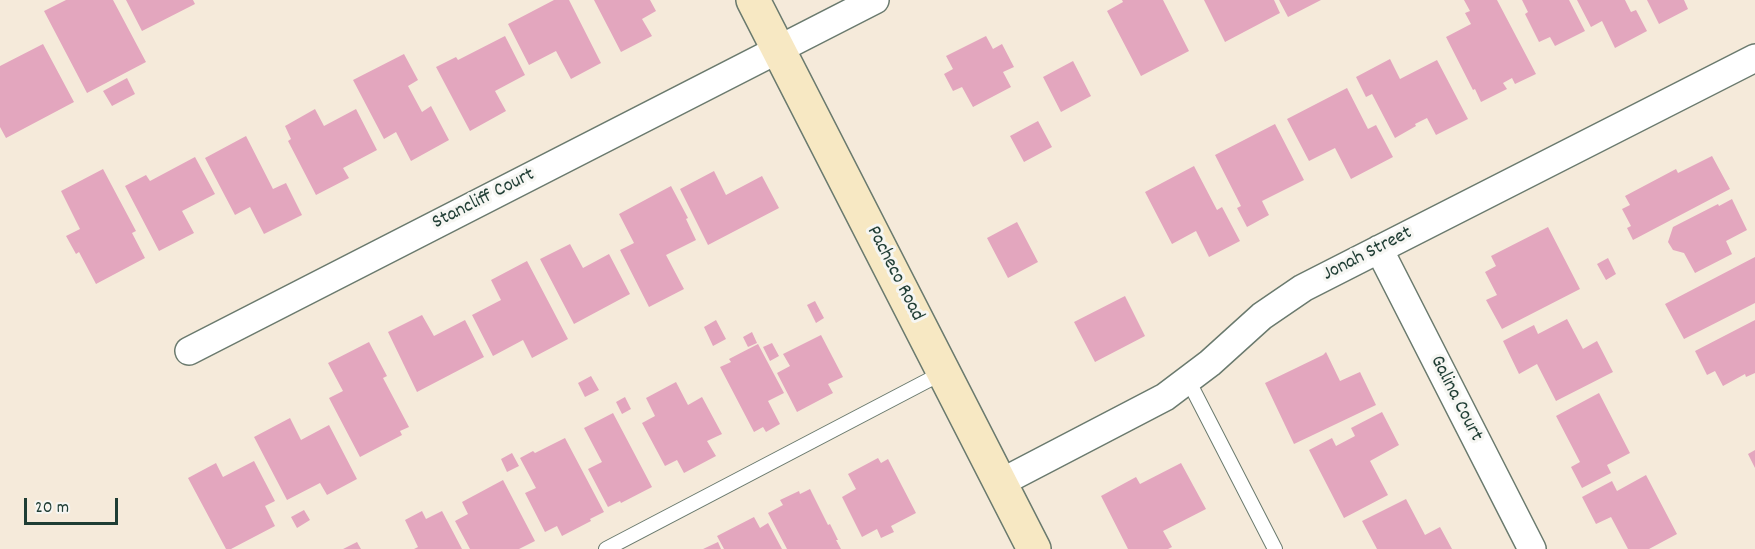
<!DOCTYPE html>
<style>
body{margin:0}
#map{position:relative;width:1755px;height:549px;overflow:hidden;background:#f5eada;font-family:Dekko,sans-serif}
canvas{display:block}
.scale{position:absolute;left:24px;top:498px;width:94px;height:27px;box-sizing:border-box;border:3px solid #1f3d34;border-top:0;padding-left:8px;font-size:18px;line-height:21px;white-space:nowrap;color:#1f3d34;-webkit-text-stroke:4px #f6f6f2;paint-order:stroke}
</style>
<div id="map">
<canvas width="1755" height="549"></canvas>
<div class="scale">20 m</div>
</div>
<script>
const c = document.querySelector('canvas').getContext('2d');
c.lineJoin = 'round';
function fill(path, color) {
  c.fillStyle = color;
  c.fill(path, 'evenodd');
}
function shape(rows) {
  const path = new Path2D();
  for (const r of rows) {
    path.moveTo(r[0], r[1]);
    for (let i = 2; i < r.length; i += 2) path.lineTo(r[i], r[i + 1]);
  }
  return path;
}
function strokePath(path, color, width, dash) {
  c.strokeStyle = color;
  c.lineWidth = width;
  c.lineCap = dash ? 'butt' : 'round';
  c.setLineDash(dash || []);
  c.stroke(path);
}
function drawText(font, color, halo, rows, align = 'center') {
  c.font = font + ' Dekko,sans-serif';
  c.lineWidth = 6;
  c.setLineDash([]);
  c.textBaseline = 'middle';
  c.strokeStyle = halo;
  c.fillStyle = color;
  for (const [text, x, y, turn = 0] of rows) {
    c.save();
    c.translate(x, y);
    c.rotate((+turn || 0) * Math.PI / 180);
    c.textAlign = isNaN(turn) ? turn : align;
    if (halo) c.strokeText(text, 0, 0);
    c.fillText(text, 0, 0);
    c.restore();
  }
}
fill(shape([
 [66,0,113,0,146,62,87,93,44,11],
 [126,0,193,0,195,4,142,31],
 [554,0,569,0,601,63,571,79,556,51,529,65,508,24],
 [594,0,650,0,656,11,642,19,652,36,621,52],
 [1122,0,1163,0,1189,51,1141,76,1107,11,1123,2],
 [1204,0,1274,0,1280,13,1225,42],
 [1279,0,1321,0,1288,17],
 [1464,0,1497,0,1536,74,1515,84,1512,78,1503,83,1507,89,1481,102,1475,89,1473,90,1446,37,1471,24,1465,13,1470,11],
 [1522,0,1569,0,1585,31,1555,46,1550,37,1539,42,1525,14,1528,12],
 [1577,0,1625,0,1631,12,1636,10,1647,31,1615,48,1602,21,1591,27],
 [1647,0,1684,0,1688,9,1659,24],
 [505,36,525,75,495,91,506,111,470,131,436,67,456,57,458,60],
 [986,36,993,49,1002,44,1014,67,1003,72,1011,87,973,107,962,87,953,91,944,74,953,69,946,56],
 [43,44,74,102,6,138,0,127,0,66],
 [404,54,418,80,408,86,422,112,431,106,449,140,411,161,396,132,384,139,353,80],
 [1390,59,1400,79,1437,60,1468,119,1436,135,1427,118,1415,124,1416,126,1395,138,1372,94,1366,97,1356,77],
 [1073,61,1091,96,1061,112,1043,77],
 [127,78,135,94,112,106,103,91],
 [1347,88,1368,129,1376,125,1393,157,1351,179,1335,148,1309,161,1287,119],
 [315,109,324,126,356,109,377,150,343,168,349,178,316,195,288,141,291,139,285,126],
 [1038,121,1052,147,1024,162,1010,136],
 [1275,124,1304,180,1262,201,1269,215,1247,227,1237,208,1241,206,1215,155],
 [246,136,273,189,286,183,302,215,264,234,250,207,235,215,205,158],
 [1712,156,1730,189,1633,240,1627,228,1631,226,1622,209,1630,205,1625,196,1676,169,1678,173],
 [195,157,215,194,182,211,194,233,159,251,125,186,146,175,150,181],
 [1194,166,1217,210,1222,207,1240,241,1209,257,1196,231,1172,244,1145,192],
 [103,169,136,231,132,233,145,258,96,284,79,252,76,254,66,236,80,229,61,191],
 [714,171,726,195,762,176,779,208,708,245,680,189],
 [671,186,688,218,686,219,696,240,666,255,684,289,649,307,620,250,634,243,619,214],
 [1732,199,1747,230,1726,241,1732,254,1695,273,1684,253,1673,250,1668,242,1673,227,1718,204,1719,206],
 [1017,222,1038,262,1008,278,987,238],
 [1548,227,1580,289,1502,329,1486,300,1497,295,1485,272,1496,266,1491,256],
 [570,244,583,268,609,254,630,294,574,324,540,259],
 [1755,257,1755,303,1684,339,1665,304],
 [1608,258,1616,274,1606,280,1597,264],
 [527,261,568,339,532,358,523,340,493,356,472,315,501,300,491,280],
 [1125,296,1145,336,1095,362,1074,322],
 [815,301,824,318,816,323,807,305],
 [422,315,434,336,465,320,484,357,417,392,388,332],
 [1567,319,1583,349,1597,341,1613,372,1556,401,1537,364,1519,374,1503,341,1534,325,1538,334],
 [716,320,726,339,713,346,704,327],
 [1755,320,1755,373,1746,377,1745,374,1723,386,1715,371,1707,375,1695,351],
 [752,332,757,343,748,347,743,337],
 [821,335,843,377,828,384,833,393,797,412,777,373,790,366,783,354],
 [369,342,387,376,383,378,409,427,400,431,402,435,360,457,329,398,343,391,328,363],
 [772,343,779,356,770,361,763,347],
 [758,344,784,393,768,401,780,424,766,432,763,427,754,432,720,367,731,362,729,359],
 [1326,352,1340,381,1360,372,1376,405,1294,444,1265,383,1323,355],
 [591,376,599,390,585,397,578,383],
 [676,382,688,405,702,397,722,434,707,441,716,456,684,473,677,460,665,466,642,423,655,416,646,398],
 [1599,393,1630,453,1607,465,1611,473,1582,488,1571,467,1580,462,1556,416],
 [625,397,631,409,622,414,616,402],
 [1382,412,1399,445,1370,461,1388,495,1344,518,1309,450,1332,438,1336,446,1355,436,1351,428],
 [613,413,652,487,621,503,620,501,608,507,588,469,602,462,584,428],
 [290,418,301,440,329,425,357,479,327,495,320,483,287,500,254,437],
 [565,438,604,512,590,519,591,521,562,536,557,526,545,532,525,493,536,488,520,458,533,451,535,453],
 [1755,450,1755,468,1748,454],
 [512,453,519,466,507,472,501,459],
 [878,458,881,463,888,459,916,513,891,526,894,532,881,538,877,529,862,537,842,497,856,489,848,474],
 [254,461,275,501,265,506,275,526,231,549,226,549,188,478,216,463,223,477],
 [1181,463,1206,509,1163,531,1172,547,1168,549,1128,549,1101,496,1136,477,1140,484],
 [1646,475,1677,534,1649,549,1628,549,1611,517,1596,524,1582,497,1612,481,1617,491],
 [503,480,535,541,519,549,470,549,455,521,468,514,462,502],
 [810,489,828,525,830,524,838,540,836,540,841,549,787,549,768,513,783,505,780,500,799,491,800,494],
 [1406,499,1425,535,1440,527,1452,549,1377,549,1362,521],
 [304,510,310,520,297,528,291,517],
 [422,511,426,519,442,511,462,549,414,549,418,547,405,520],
 [754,517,760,528,768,523,782,549,724,549,717,536],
 [357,542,361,549,343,549],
 [718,542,721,549,703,549]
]), '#e3a6be');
const lane = shape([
 [1188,380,1275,549],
 [606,549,944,372]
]);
const street = shape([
 [1379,249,1532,549],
 [189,351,875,0],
 [1000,483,1165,397,1210,363,1262,316,1303,288,1755,58]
]);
const secondary = shape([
 [753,0,1034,549]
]);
strokePath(lane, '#6a7a6e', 16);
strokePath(street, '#6a7a6e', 30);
strokePath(secondary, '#6a7a6e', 36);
strokePath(lane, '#fff', 14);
strokePath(street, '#fff', 27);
strokePath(secondary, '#f7e8c3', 33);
drawText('20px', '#1f3d34', '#f6f6f2', [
 ["Stancliff Court",484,200,-27],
 ["Jonah Street",1368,255,-27],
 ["Pacheco Road",894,274,63],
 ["Galina Court",1455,399,63]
]);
</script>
